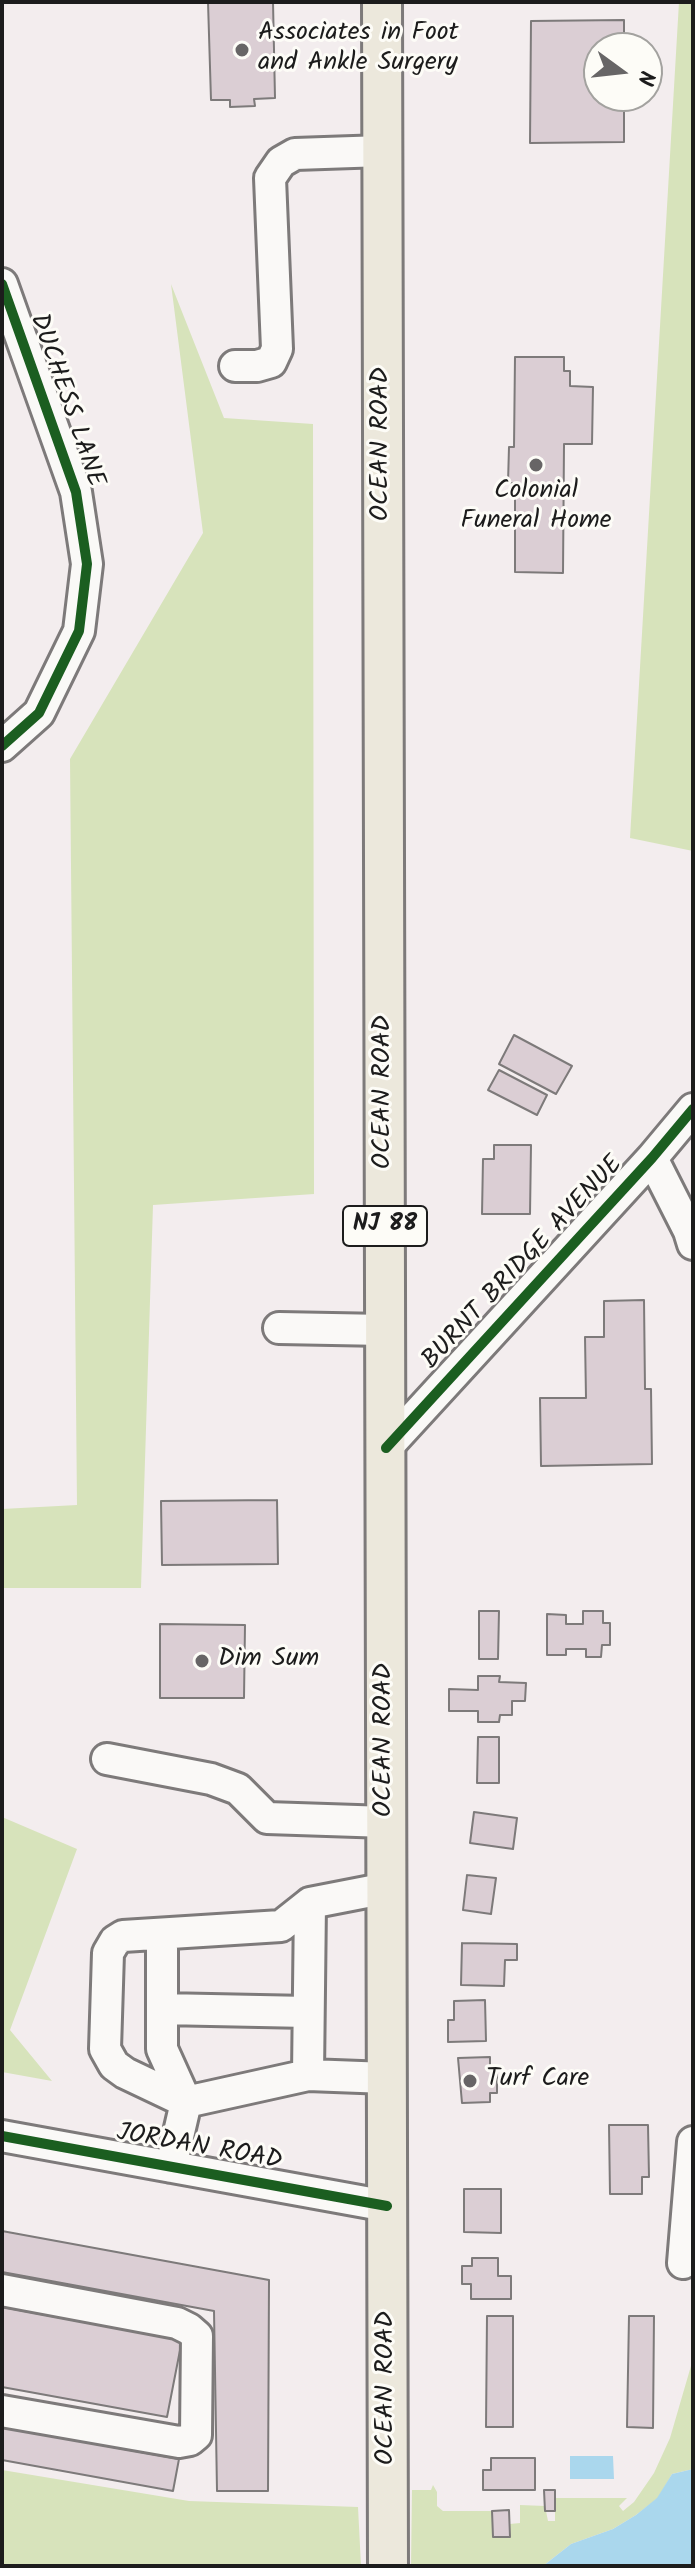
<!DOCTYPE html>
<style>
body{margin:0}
#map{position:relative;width:695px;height:2568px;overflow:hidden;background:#f3edee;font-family:Kalam,sans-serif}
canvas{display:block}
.frame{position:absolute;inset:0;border:4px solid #1c1c1c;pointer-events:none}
.north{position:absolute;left:583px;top:32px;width:80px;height:80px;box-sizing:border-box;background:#fdfcf7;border:2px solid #a3a29f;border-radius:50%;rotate:105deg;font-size:22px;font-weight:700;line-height:32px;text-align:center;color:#1c1c1c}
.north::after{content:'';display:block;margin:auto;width:28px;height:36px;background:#676566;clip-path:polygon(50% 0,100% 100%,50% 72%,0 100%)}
</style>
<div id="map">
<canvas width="695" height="2568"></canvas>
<div class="frame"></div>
<div class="north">N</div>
</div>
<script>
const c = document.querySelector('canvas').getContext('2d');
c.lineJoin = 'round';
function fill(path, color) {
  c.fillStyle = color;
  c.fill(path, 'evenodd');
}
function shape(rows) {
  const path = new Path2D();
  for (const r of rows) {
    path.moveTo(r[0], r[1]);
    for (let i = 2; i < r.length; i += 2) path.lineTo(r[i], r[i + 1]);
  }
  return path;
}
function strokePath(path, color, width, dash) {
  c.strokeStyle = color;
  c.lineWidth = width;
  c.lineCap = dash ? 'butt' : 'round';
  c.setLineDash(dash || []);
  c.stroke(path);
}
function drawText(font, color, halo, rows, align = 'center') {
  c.font = font + ' Kalam,sans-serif';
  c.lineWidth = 6;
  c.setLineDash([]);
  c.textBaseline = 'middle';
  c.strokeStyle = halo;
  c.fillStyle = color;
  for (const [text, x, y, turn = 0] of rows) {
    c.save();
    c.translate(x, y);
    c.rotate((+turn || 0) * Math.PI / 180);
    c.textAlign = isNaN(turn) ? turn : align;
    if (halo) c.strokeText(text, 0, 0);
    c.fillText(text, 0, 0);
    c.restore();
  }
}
fill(shape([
 [679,2,693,2,693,851,630,838],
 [171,284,224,418,313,424,314,1194,153,1205,141,1588,2,1588,2,1509,77,1505,70,759,203,533],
 [2,1817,77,1849,10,2030,52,2081,2,2072],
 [693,2359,693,2469,672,2474,658,2498,636,2515,613,2529,571,2544,543,2566,411,2566,412,2490,431,2490,433,2485,437,2492,437,2506,443,2511,492,2511,494,2537,510,2537,510,2524,520,2523,520,2505,545,2506,548,2521,555,2521,555,2498,627,2498,619,2506,623,2511,634,2502,654,2473,670,2438],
 [2,2470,189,2501,358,2507,361,2566,2,2566]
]), '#d7e3bb');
fill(shape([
 [570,2456,613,2456,614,2479,570,2479],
 [693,2469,693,2566,543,2566,571,2544,613,2529,636,2515,657,2498,672,2474]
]), '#aad7ed');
const building = shape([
 [208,2,273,2,275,98,254,99,255,106,230,107,230,100,211,100,208,2],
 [624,20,624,48,599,48,599,96,624,96,624,142,530,143,531,21,624,20],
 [515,357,564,357,564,371,570,371,570,386,593,387,592,444,564,444,563,573,515,572,515,483,508,483,509,447,514,447,515,357],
 [514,1035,572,1066,556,1094,499,1064,514,1035],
 [499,1070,547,1095,537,1115,488,1090,499,1070],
 [494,1145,531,1145,530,1214,482,1214,483,1159,494,1159,494,1145],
 [644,1300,645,1389,651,1389,652,1464,541,1466,540,1398,586,1398,585,1337,604,1337,604,1301,644,1300],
 [277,1500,278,1564,162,1565,161,1501,277,1500],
 [479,1611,499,1611,498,1659,479,1659,479,1611],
 [583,1611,603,1611,603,1623,610,1623,610,1645,602,1645,601,1657,586,1657,586,1649,566,1649,566,1655,547,1655,547,1614,566,1615,566,1624,583,1624,583,1611],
 [160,1624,245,1625,244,1698,160,1698,160,1624],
 [478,1676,500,1676,499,1682,526,1683,525,1701,512,1701,512,1715,500,1715,499,1722,478,1722,478,1711,449,1711,449,1689,478,1690,478,1676],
 [478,1737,499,1737,499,1783,477,1783,478,1737],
 [474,1812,517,1818,513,1849,470,1843,474,1812],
 [467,1875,496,1878,491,1914,463,1910,467,1875],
 [462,1943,517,1944,517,1960,505,1960,504,1986,461,1985,462,1943],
 [485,2000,486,2041,448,2042,448,2020,454,2020,454,2001,485,2000],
 [490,2057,490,2071,497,2071,497,2093,490,2093,490,2102,462,2103,458,2058,490,2057],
 [609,2125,648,2125,649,2177,642,2177,642,2194,610,2194,609,2125],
 [464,2189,501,2189,501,2233,464,2232,464,2189],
 [2,2231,269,2280,268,2491,217,2491,214,2311,2,2272,2,2231],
 [472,2258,498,2258,498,2276,511,2276,511,2299,471,2299,471,2284,462,2284,462,2266,472,2266,472,2258],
 [2,2307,182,2340,167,2417,2,2387,2,2307],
 [487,2316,513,2316,513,2427,486,2427,487,2316],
 [629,2316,654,2316,653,2428,627,2427,629,2316],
 [2,2427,179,2459,173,2491,2,2460,2,2427],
 [491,2458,535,2458,535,2490,483,2490,483,2470,491,2470,491,2458],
 [544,2490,555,2490,555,2511,545,2511,544,2490],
 [509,2510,510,2537,493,2537,492,2511,509,2510]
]);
fill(building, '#dbced4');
strokePath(building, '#7d7a7a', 2);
const minor = shape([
 [2,284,76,492,87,564,79,631,39,713,2,746],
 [235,366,257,366,271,362,277,349,270,178,281,162,295,154,383,151],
 [652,1158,689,1231,693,1244],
 [279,1328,385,1330],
 [386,1448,652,1158,693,1109],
 [107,1759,211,1779,238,1789,267,1818,387,1822],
 [387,1888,310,1903,281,1926,123,1936,115,1941,108,1953,105,2049,114,2065,125,2073,186,2102,308,2075,387,2078],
 [162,1934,162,2049,186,2102,171,2167],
 [162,2009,308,2012],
 [308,2075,310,1903],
 [2,2136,387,2206],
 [683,2263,693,2142],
 [2,2290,177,2323,189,2329,197,2336,196,2435,190,2440,179,2442,2,2411]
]);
const major = shape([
 [382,2,388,2566]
]);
strokePath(minor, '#7d7a7a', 36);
strokePath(major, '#7d7a7a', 44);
strokePath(minor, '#faf9f7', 30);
strokePath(major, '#ece8dc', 38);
strokePath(shape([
 [2,284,76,492,87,564,79,631,39,713,2,746],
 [386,1448,652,1158,693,1109],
 [2,2136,387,2206]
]), '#1b5e20', 10);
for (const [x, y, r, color] of [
 [242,50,8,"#676566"],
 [536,465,8,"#676566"],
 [202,1661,8,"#676566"],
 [470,2081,8,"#676566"]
]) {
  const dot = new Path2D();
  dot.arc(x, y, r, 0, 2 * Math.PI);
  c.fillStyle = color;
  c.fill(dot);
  strokePath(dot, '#fdfcf7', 3);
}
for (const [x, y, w] of [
 [385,1226,84]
]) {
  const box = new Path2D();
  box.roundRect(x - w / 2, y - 20, w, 40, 6);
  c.fillStyle = '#fdfcf7';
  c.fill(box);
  strokePath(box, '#1c1c1c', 2);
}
drawText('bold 24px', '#1c1c1c', null, [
 ["NJ 88",385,1226]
]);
drawText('26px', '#1c1c1c', '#fdfcf7', [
 ["Associates in Foot",258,35],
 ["and Ankle Surgery",258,65],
 ["Colonial",536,493,"center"],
 ["Funeral Home",536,523,"center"],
 ["Dim Sum",218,1661],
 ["Turf Care",486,2081]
], 'left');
drawText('26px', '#1c1c1c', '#fdfcf7', [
 ["DUCHESS LANE",65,401,71],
 ["OCEAN ROAD",383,444,-90],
 ["OCEAN ROAD",385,1092,-90],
 ["BURNT BRIDGE AVENUE",524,1264,-47],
 ["OCEAN ROAD",386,1740,-90],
 ["JORDAN ROAD",199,2149,10],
 ["OCEAN ROAD",388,2388,-90]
]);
</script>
